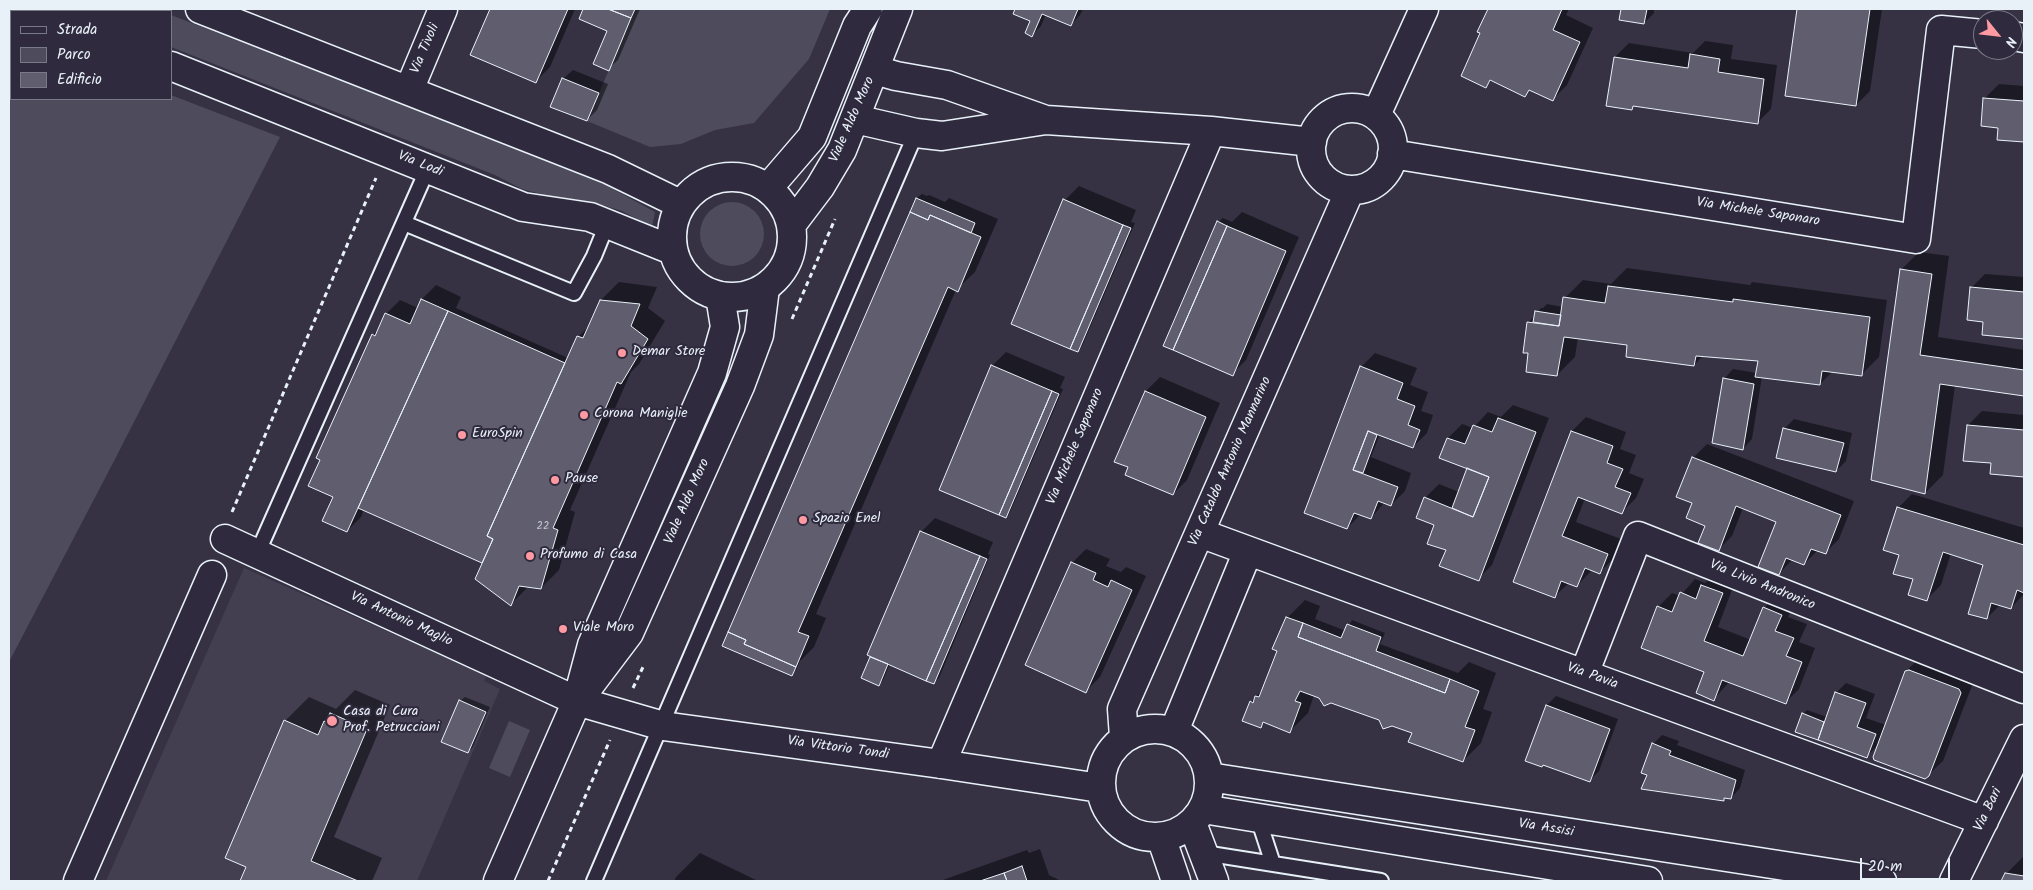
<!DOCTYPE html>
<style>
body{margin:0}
#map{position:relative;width:2033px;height:890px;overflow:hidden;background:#363244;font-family:Kalam,sans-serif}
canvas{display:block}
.frame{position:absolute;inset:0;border:10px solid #e8f1f8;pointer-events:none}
.legend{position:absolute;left:10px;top:10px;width:162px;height:90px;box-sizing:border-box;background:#2f2a3d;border:1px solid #797a88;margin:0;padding:6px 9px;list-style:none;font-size:15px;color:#e8f1f8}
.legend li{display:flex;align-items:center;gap:10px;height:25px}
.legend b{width:25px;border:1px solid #797a88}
.north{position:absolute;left:1973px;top:10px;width:50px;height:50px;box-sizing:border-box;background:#2f2a3d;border:1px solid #797a88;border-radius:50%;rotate:119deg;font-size:14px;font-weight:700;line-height:20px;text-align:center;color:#e8f1f8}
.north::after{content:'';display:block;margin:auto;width:18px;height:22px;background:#ff9aa2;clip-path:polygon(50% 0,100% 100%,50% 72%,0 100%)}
.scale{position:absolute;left:1860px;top:858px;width:90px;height:22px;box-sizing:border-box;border:2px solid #e8f1f8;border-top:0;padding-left:6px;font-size:15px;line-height:18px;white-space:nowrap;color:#e8f1f8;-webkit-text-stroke:4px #2f2a3d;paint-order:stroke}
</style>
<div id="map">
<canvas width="2033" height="890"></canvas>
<div class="frame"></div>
<ul class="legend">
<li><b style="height:6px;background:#2f2a3d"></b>Strada</li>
<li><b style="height:14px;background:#4d4b5c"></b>Parco</li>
<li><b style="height:14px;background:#605e6e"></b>Edificio</li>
</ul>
<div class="north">N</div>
<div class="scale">20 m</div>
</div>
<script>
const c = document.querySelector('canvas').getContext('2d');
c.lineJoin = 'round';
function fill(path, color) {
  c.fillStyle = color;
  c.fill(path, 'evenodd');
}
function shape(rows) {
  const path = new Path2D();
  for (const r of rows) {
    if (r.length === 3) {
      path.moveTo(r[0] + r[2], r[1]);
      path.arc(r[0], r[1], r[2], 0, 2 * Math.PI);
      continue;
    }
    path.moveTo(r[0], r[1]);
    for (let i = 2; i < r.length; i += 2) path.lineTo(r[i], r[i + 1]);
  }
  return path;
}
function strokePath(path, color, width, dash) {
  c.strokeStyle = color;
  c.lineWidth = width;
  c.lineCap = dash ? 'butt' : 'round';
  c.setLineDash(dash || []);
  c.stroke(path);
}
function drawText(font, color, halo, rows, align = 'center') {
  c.font = font + ' Kalam,sans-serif';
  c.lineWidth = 4;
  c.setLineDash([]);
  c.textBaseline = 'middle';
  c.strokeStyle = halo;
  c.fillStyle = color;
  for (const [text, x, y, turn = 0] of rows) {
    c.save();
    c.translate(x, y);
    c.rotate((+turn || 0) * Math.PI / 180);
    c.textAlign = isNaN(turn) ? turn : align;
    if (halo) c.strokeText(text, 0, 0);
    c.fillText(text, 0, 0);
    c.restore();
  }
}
fill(shape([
 [244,568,487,675,484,681,500,689,417,881,106,881]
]), '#433f51');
fill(shape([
 [635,9,830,9,809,59,754,123,715,130,681,144,650,147,587,121],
 [171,15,595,179,655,212,652,227,622,211,592,202,548,196,522,189,495,175,171,47],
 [9,33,11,34,11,99,171,99,171,95,280,137,114,461,9,662],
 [732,234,32],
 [509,721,530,730,510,777,489,768]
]), '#4d4b5c');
fill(shape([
 [491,9,575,9,550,67,536,81,472,54],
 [585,9,640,9,618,60,608,69,609,30,581,18],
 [1016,9,1083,9,1080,15,1071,25,1046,14,1041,26,1032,35,1031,21,1014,13],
 [1489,9,1569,9,1566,15,1593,28,1567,85,1553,99,1531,89,1525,95,1492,80,1486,86,1482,32,1479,31],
 [1622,9,1654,9,1654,13,1644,23,1621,19],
 [1798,9,1882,9,1870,91,1856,105,1786,95],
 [1705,41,1733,45,1731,59,1777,65,1771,109,1757,123,1635,105,1631,108,1615,57,1629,43,1693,53],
 [573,70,608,84,597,110,587,120,563,79],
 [1999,84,2024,86,2024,141,1998,139,1999,127,1985,98],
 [1079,186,1136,210,1131,222,1135,223,1082,346,1078,351,1065,200],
 [922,194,927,196,929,195,945,202,949,198,998,219,975,272,956,290,816,614,826,618,814,647,800,661,796,670,791,675,724,646,917,198],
 [1242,212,1299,237,1246,360,1232,374,1218,222,1223,218,1232,222],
 [1919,252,1949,256,1938,337,2024,350,2024,395,1955,385,1943,475,1925,493,1901,270],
 [1627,268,1750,285,1752,282,1887,300,1879,357,1861,375,1833,371,1820,384,1762,376,1752,439,1743,449,1724,379,1733,369,1757,373,1759,360,1726,356,1724,358,1703,356,1694,365,1629,344,1578,337,1575,357,1557,375,1530,352,1529,322,1541,308,1543,308,1547,304,1563,307,1565,298,1583,280,1611,284],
 [1985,274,2024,277,2024,338,1984,334,1985,320,1971,288],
 [619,282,657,287,648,308,665,321,639,364,631,372,570,510,575,512,559,570,541,588,529,586,511,604,486,557,482,561,364,509,361,517,347,531,335,496,373,335,380,328,386,314,400,300,418,308,422,299,436,285,461,297,456,308,568,358,578,337,591,324,601,300],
 [1006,352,1065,377,1060,388,1063,389,1010,512,1006,517,992,366],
 [1375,353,1417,368,1410,385,1428,392,1421,411,1433,415,1427,433,1413,447,1380,434,1371,457,1411,473,1405,491,1391,505,1385,502,1371,518,1361,514,1347,528,1361,367],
 [1160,377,1220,403,1187,480,1173,494,1129,467,1116,461,1146,391],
 [1513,405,1549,418,1492,565,1478,579,1448,550,1425,498,1439,484,1459,492,1469,468,1448,438,1462,424,1473,428,1488,412,1501,417],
 [1982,411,2024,415,2024,476,1992,473,1993,462,1968,425],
 [1586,417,1626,432,1620,449,1636,455,1629,473,1644,479,1636,498,1622,512,1585,498,1576,522,1621,539,1613,559,1599,573,1592,570,1577,586,1569,583,1555,596,1572,431],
 [1794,419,1852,433,1846,461,1836,471,1784,429],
 [1707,444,1854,501,1839,539,1825,553,1818,550,1804,564,1793,559,1779,574,1777,521,1743,508,1732,536,1718,550,1693,502,1693,458],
 [1912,494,2024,528,2024,594,2011,608,2000,605,1987,618,1985,564,1951,553,1941,585,1927,599,1901,554,1898,508],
 [935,518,993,542,988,554,990,555,939,678,934,682,890,664,883,680,879,685,862,678,921,532],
 [1086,549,1110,559,1106,566,1121,572,1126,567,1146,576,1100,677,1086,691,1072,563],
 [1716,572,1736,579,1718,627,1751,640,1764,608,1778,594,1795,601,1788,617,1807,624,1799,642,1815,648,1799,689,1785,703,1730,681,1714,699,1705,672,1658,607,1672,593,1680,596,1695,579,1705,583],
 [1305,600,1320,606,1315,619,1346,631,1352,620,1385,633,1380,644,1458,673,1469,662,1496,673,1483,709,1492,712,1481,743,1463,761,1414,733,1314,695,1308,713,1290,731,1265,722,1260,726,1251,702,1263,689,1279,650,1287,618],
 [1921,657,1975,678,1943,761,1928,775,1878,745,1867,756,1818,738,1803,714,1807,710,1827,717,1836,693,1846,683,1875,694,1866,718,1886,725,1906,671],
 [355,690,390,705,334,837,382,858,372,881,241,881,248,866,285,721,309,697,336,709],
 [1556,696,1618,719,1599,771,1589,781,1543,764,1547,705],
 [465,697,490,707,473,747,468,752,460,701],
 [1662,735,1679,741,1677,745,1745,770,1740,788,1731,798,1726,797,1723,800,1649,774,1653,744],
 [1040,849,1049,875,1061,881,940,881,1027,850,1029,853],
 [700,853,758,881,674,881,676,877],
 [2024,856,2024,881,2002,881,2006,874]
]), '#0007');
const building = shape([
 [490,9,568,9,536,83,470,55,490,9],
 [583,9,608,9,631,18,609,71,593,64,607,31,579,19,583,9],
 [608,9,635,9,631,18,608,9],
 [1015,9,1078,9,1071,26,1042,14,1032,37,1025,33,1030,21,1013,14,1015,9],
 [1488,9,1562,9,1553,30,1580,42,1553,101,1529,90,1525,97,1490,80,1486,88,1461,76,1480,33,1477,32,1488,9],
 [1621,9,1647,9,1644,24,1619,20,1621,9],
 [1797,9,1870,9,1856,106,1785,96,1797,9],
 [1690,54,1720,59,1718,72,1764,79,1758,124,1633,106,1632,110,1606,106,1614,57,1688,68,1690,54],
 [562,78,599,93,587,121,550,107,562,78],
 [1983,98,2024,101,2024,142,1997,140,1998,128,1981,126,1983,98],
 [916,198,975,223,971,233,930,215,928,220,910,212,916,198],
 [1063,199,1123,225,1070,349,1011,324,1063,199],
 [910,212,928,220,930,215,981,237,958,292,948,287,798,632,809,636,796,667,744,644,746,640,728,632,910,212],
 [1217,221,1227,226,1173,350,1163,346,1217,221],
 [1123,225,1131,228,1078,352,1070,349,1123,225],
 [1227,226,1286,251,1233,376,1173,350,1227,226],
 [1900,269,1932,274,1920,355,2024,370,2024,396,1940,384,1925,494,1871,480,1900,269],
 [1608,286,1733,302,1733,299,1870,317,1862,376,1822,371,1820,385,1755,377,1758,361,1696,356,1694,366,1626,357,1627,345,1564,337,1557,376,1526,372,1528,353,1523,353,1527,322,1559,326,1563,297,1605,303,1608,286],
 [1970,287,2024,292,2024,339,1982,335,1983,322,1967,320,1970,287],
 [421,299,448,311,347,532,322,521,333,497,308,486,320,460,316,458,372,334,375,336,385,313,410,324,421,299],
 [600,300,640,304,631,326,648,339,621,384,617,382,553,528,558,530,541,589,519,586,511,606,475,579,493,539,487,536,577,336,583,338,600,300],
 [448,311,565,363,487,536,493,539,482,563,358,508,448,311],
 [1535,311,1561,315,1559,326,1533,322,1535,311],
 [991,365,1052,391,999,515,939,490,991,365],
 [1360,366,1403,383,1397,399,1415,406,1408,425,1420,430,1413,448,1368,431,1353,470,1398,487,1391,506,1378,501,1371,519,1354,513,1347,529,1304,513,1360,366],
 [1723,378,1754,384,1743,450,1712,443,1723,378],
 [1052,391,1059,394,1006,518,999,515,1052,391],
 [1145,391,1206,417,1173,495,1125,475,1128,467,1114,462,1145,391],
 [1498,418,1536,432,1479,581,1439,566,1446,550,1427,544,1434,525,1416,518,1424,497,1473,517,1489,477,1439,458,1447,438,1465,444,1473,425,1492,432,1498,418],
 [1967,425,2024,430,2024,477,1990,474,1991,463,1963,461,1967,425],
 [1783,428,1844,443,1836,472,1776,458,1783,428],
 [1368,431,1377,435,1363,473,1353,470,1368,431],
 [1571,431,1613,446,1607,463,1623,469,1615,487,1631,493,1622,514,1578,497,1562,536,1608,554,1600,574,1585,568,1577,587,1561,581,1555,598,1513,582,1571,431],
 [1692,457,1841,515,1826,554,1811,549,1804,565,1786,558,1779,575,1758,567,1776,522,1736,506,1719,551,1698,543,1705,526,1686,518,1692,503,1676,497,1692,457],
 [1467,468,1489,477,1473,517,1452,508,1467,468],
 [1897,507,2024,545,2024,593,2017,590,2011,609,1991,603,1987,619,1968,614,1983,565,1943,552,1927,601,1908,595,1913,579,1893,574,1899,555,1883,550,1897,507],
 [920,531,980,556,926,681,867,655,920,531],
 [980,556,987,559,934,684,926,681,980,556],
 [1071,562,1096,573,1093,580,1108,587,1111,580,1132,590,1086,693,1025,665,1071,562],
 [1701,585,1723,593,1704,641,1743,656,1763,607,1782,615,1775,631,1794,638,1786,656,1802,662,1786,704,1722,680,1714,701,1696,693,1704,672,1641,648,1657,606,1672,612,1680,592,1696,599,1701,585],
 [1286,617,1303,623,1298,637,1445,693,1450,679,1479,691,1465,727,1475,730,1463,762,1408,742,1412,733,1392,726,1383,729,1379,720,1331,703,1324,706,1319,698,1300,691,1295,701,1301,703,1290,733,1263,722,1261,728,1242,721,1250,701,1253,703,1255,696,1259,697,1277,651,1272,649,1286,617],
 [1303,623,1341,638,1347,624,1381,637,1376,651,1450,679,1445,693,1298,637,1303,623],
 [728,632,746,640,744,644,796,667,792,676,722,646,728,632],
 [870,657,888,664,879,686,861,678,870,657],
 [1909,670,1959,689,1961,693,1929,776,1925,779,1874,760,1873,757,1905,671,1909,670],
 [1835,692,1866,703,1857,727,1876,734,1867,758,1818,740,1835,692],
 [459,700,486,712,468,753,441,742,459,700],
 [1546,705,1610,729,1590,782,1543,765,1542,767,1525,761,1546,705],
 [330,713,367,729,311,861,358,881,240,881,246,867,225,858,284,720,318,735,324,721,326,722,330,713],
 [1802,713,1824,722,1818,740,1795,732,1802,713],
 [1652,743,1671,751,1669,755,1736,780,1731,799,1724,798,1724,801,1641,789,1647,775,1641,773,1652,743],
 [1022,866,1027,881,1007,881,1004,873,1022,866],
 [1004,873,1007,881,980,881,1004,873],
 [2005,873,2024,876,2024,881,2001,881,2005,873]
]);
fill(building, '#605e6e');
strokePath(building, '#e8f1f8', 1);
const service = shape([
 [404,223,574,293,594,256,607,224],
 [257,554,428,168],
 [1258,818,1273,864],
 [1204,853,1381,881],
 [594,881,916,133]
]);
const minor = shape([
 [2013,36,2024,38],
 [875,70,896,76,947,85,1043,119],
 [409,90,443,9],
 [1352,149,41],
 [1376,115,1424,9],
 [855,119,916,133,942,136,1046,120,1211,131,1312,142],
 [1392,154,1916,239,1941,30,1983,34],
 [1200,533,1984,821],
 [225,539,577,701,663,726,941,764,1100,788],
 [1584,674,1638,536,2024,689],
 [586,690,629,633,740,386,759,335,765,288],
 [1155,783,54],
 [1174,731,1248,551],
 [1124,737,1122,709,1350,190],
 [941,764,1211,131],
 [1209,777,1882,881],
 [1203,809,1648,881],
 [1192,823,1214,881],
 [1161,837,1176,881],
 [78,881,212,575],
 [498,881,577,701,592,645,712,373,725,327,720,296],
 [1954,881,2024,739]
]);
const tertiary = shape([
 [29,9,35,11],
 [200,9,608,169,680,204],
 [171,66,523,207,590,217,672,250],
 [732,237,60],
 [769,187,812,137,857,26,868,9],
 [792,224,820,187,842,150,898,9]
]);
strokePath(service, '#e8f1f8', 18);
strokePath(minor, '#e8f1f8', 31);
strokePath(tertiary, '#e8f1f8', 31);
strokePath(shape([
 [792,319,835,219],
 [232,512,376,178],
 [633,688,643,667],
 [548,881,610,740]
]), '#e8f1f8', 3, [5, 4]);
strokePath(service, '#2f2a3d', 14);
strokePath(minor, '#2f2a3d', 28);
strokePath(tertiary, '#2f2a3d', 28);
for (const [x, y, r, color] of [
 [622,353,5,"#ff9aa2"],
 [584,415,5,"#ff9aa2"],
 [462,435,5,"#ff9aa2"],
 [555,480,5,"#ff9aa2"],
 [803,520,5,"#ff9aa2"],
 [530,556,5,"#ff9aa2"],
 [563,629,5,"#ff9aa2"],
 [332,721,6,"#ff9aa2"]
]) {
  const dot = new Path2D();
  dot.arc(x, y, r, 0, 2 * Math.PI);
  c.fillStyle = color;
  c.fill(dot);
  strokePath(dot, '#2f2a3d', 2);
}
drawText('11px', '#c6ccd6', null, [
 ["22",543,527]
]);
drawText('14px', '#e8f1f8', '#2f2a3d', [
 ["Via Tivoli",426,49,-67],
 ["Viale Aldo Moro",853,120,-66],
 ["Via Lodi",420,165,22],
 ["Via Michele Saponaro",1758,213,9],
 ["Via Michele Saponaro",1076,447,-67],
 ["Via Cataldo Antonio Mannarino",1231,462,-66],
 ["Viale Aldo Moro",688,502,-66],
 ["Via Livio Andronico",1762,586,22],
 ["Via Antonio Maglio",401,620,25],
 ["Via Pavia",1592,677,20],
 ["Via Vittorio Tondi",838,749,8],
 ["Via Bari",1989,810,-64],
 ["Via Assisi",1546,829,9]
]);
drawText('14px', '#e8f1f8', '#2f2a3d', [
 ["Demar Store",632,353],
 ["Corona Maniglie",594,415],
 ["EuroSpin",472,435],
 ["Pause",565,480],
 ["Spazio Enel",813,520],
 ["Profumo di Casa",540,556],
 ["Viale Moro",573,629],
 ["Casa di Cura",343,713],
 ["Prof. Petrucciani",343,729]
], 'left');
</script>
